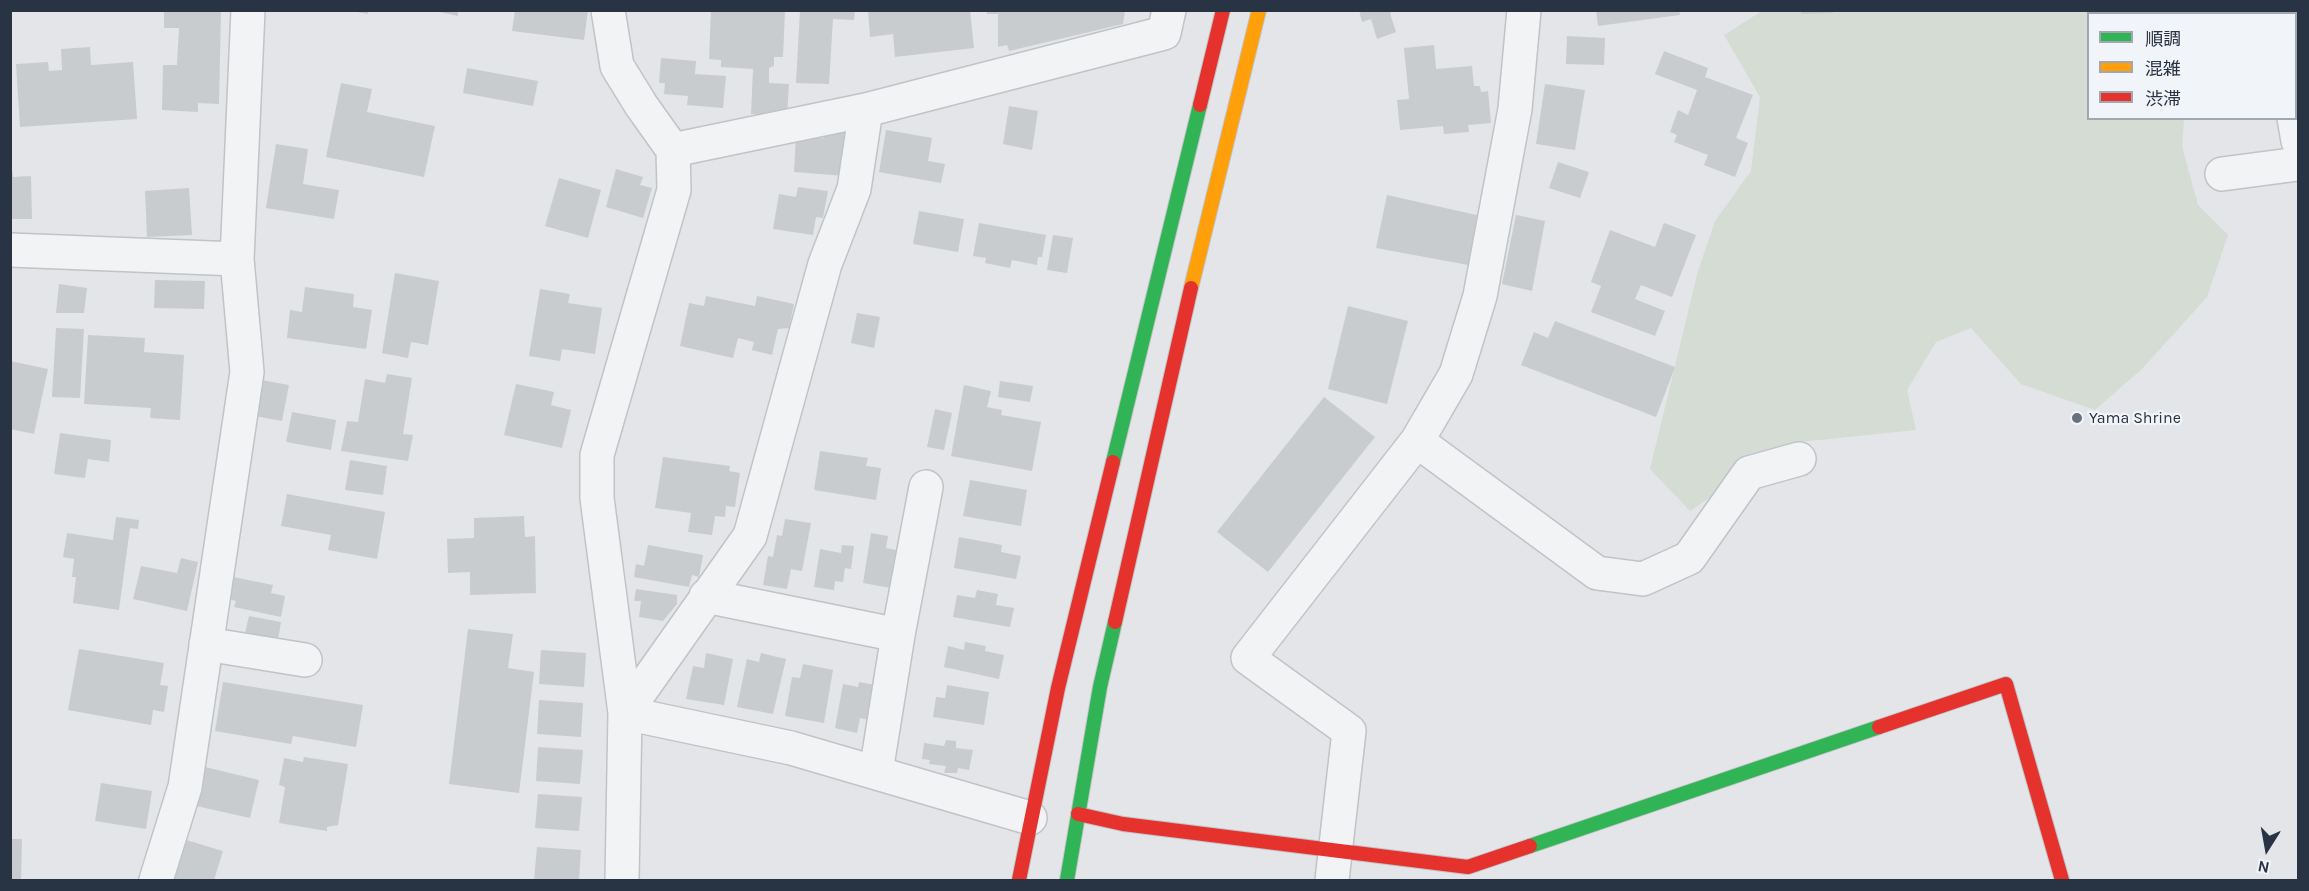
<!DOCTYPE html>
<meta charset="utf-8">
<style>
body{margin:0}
#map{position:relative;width:2309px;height:891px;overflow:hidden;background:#e3e5e8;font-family:Karla,"Noto Sans JP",sans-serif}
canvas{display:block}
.frame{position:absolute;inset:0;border:12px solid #283343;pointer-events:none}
.legend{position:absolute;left:2087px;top:12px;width:210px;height:108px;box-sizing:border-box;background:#f1f4f8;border:2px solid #a1a7b0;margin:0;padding:8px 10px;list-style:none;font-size:18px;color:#283343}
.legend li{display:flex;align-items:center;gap:12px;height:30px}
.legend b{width:30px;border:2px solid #a1a7b0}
.north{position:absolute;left:2237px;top:819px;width:60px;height:60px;-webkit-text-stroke:4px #f1f4f8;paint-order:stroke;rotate:191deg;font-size:16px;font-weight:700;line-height:24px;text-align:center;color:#283343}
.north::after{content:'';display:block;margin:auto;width:21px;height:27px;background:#283343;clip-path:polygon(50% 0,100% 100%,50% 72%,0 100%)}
</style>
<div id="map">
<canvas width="2309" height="891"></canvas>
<div class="frame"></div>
<ul class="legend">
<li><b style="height:8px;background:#30b455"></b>順調</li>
<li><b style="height:8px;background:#ff9f0a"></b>混雑</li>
<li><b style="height:8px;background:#e5322d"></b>渋滞</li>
</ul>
<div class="north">N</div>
</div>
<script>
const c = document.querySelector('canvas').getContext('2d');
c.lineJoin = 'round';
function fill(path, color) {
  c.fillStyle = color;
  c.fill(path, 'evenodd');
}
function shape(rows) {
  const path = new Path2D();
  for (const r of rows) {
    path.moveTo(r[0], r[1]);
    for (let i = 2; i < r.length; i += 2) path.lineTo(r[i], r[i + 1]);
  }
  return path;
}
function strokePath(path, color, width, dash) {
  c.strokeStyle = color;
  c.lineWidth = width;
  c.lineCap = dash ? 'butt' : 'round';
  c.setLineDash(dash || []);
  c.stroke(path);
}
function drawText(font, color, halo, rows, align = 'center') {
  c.font = font + ' Karla,sans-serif';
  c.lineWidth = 4.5;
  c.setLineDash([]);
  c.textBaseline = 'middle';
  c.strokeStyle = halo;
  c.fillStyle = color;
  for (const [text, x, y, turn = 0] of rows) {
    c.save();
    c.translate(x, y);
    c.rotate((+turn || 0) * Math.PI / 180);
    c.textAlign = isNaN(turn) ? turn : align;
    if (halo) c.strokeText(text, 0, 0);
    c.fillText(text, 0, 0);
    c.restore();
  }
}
fill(shape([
 [2162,10,2165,13,2088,14,2088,118,2184,119,2182,146,2198,205,2228,235,2207,297,2142,369,2095,410,2021,384,1971,328,1936,342,1907,390,1916,430,1790,443,1690,511,1650,469,1698,271,1715,221,1751,171,1760,97,1724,35,1762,11]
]), '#d4dcd3');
fill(shape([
 [164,10,221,10,219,104,198,103,198,112,162,110,163,65,177,65,179,28,164,28],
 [346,10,368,10,368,14],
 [430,10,458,10,458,16],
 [515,10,588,10,584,40,512,31],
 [711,10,785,11,783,57,774,57,774,66,769,68,769,83,789,84,787,116,751,114,753,69,721,67,721,60,709,59],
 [800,10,855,10,854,20,833,19,829,84,796,83],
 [868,10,970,10,974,48,895,57,893,34,870,37],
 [987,10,1125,10,1123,24,1009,51,1007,45,998,47,998,14,987,14],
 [1359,10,1396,10,1390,13,1396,32,1377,39,1371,19,1362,22],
 [1596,10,1679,10,1680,15,1598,26],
 [1801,10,1833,10,1833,13,1801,14],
 [1567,36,1605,38,1604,65,1566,64],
 [1434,45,1436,69,1472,66,1474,86,1480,86,1481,92,1488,91,1491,123,1468,125,1469,132,1444,134,1443,126,1400,130,1397,100,1409,99,1404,48],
 [90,47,91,65,133,62,137,119,20,127,16,64,48,62,49,71,62,70,61,49],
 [1664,51,1708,68,1705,77,1753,95,1736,138,1748,143,1735,177,1704,165,1708,155,1674,142,1677,135,1670,132,1678,110,1688,115,1697,90,1655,74],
 [661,58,696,61,695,74,726,76,723,108,687,105,688,96,664,94,665,83,659,83],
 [467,68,538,81,533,106,463,93],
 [341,83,372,89,367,112,435,126,424,177,326,157],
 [1545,84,1585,90,1575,150,1536,144],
 [1009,106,1038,111,1032,150,1003,144],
 [849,123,845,176,794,172,796,136,824,138,825,128],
 [886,130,932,138,928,161,945,164,941,183,879,172],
 [276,144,308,149,303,184,339,190,334,219,266,208],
 [1558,162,1589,172,1580,198,1549,188],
 [10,169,12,169,13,177,31,176,32,219,10,219],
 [616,169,643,177,640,185,652,188,643,218,606,207],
 [559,178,601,190,588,238,545,226],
 [798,187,828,191,823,218,816,217,813,235,773,229,779,194,796,197],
 [189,188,192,235,147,237,145,191],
 [1387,195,1481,216,1468,265,1376,248],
 [919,211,964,219,958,252,913,244],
 [1516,215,1545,221,1532,291,1502,284],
 [979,223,1046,235,1042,257,1038,257,1037,265,1012,260,1010,268,985,263,986,258,973,256],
 [1664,223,1696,235,1672,297,1641,285,1635,299,1665,311,1655,336,1591,312,1601,286,1591,282,1610,230,1655,247],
 [1053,235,1073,238,1067,273,1047,270],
 [395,273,439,281,428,345,411,342,408,358,382,353],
 [155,280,205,281,204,309,154,308],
 [59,284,87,288,84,313,56,313],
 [305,287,354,294,353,307,372,310,366,349,287,338,290,310,302,312],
 [540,289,570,294,568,303,602,308,595,354,562,349,560,361,529,356],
 [706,296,755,306,757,296,794,304,789,328,778,329,772,355,752,350,754,342,738,338,733,358,680,346,689,303,704,306],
 [1348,306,1408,321,1387,404,1328,389],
 [857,313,880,317,874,348,851,343],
 [1555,321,1675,367,1656,417,1521,365,1534,332,1548,338],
 [56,328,84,329,80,398,52,397],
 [88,335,145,338,144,352,184,355,180,420,150,418,151,408,84,404],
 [10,361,48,369,34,434,10,429],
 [387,374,412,378,403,434,413,435,408,461,341,451,347,421,358,422,365,379,385,383],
 [261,380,289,385,282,421,255,416],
 [1000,381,1033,386,1030,402,998,397],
 [516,384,554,392,551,405,571,410,562,448,504,435],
 [964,385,991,391,987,407,1002,410,1001,415,1041,422,1032,471,951,456],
 [1324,397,1375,437,1268,572,1217,532],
 [935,409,952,413,944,450,927,447],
 [292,412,336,420,331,450,286,442],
 [60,433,111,440,109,462,88,459,85,478,54,474],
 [820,451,868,458,866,466,881,468,876,500,814,490],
 [663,457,730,466,729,471,740,473,735,507,726,506,725,517,715,516,712,535,688,532,691,513,655,508],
 [350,460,387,466,383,495,345,490],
 [970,480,1027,490,1021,526,963,516],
 [287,494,385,512,377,559,328,550,331,535,281,526],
 [524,516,525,537,535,536,536,593,470,595,470,572,448,573,447,539,474,538,474,518],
 [116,517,139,520,138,529,130,528,119,610,73,603,76,577,72,577,74,559,63,557,67,533,113,540],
 [785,519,811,523,802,571,791,569,787,589,763,585,768,556,773,557,777,535,782,536],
 [871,533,888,536,886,548,902,551,896,589,863,583],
 [959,537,1002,545,1001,552,1021,556,1016,579,954,568],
 [648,545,703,555,699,577,692,575,689,587,634,577,636,564,644,566],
 [842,545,854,546,851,569,845,568,843,582,835,581,834,590,814,587,820,549,841,553],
 [181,558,198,562,187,611,133,599,141,566,177,573],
 [233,577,273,585,271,593,285,596,281,617,234,607,236,601,229,599],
 [636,589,677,595,677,604,663,621,639,617,641,601,634,601],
 [977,590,998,594,996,605,1014,608,1010,627,953,617,957,595,975,598],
 [249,616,281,622,278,640,245,633],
 [468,629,513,634,508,668,534,672,519,793,449,784],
 [965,642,986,646,985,651,1004,655,999,679,944,667,948,646,964,650],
 [79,649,164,663,160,685,168,686,164,712,153,710,151,725,68,710],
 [541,650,586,653,584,687,539,684],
 [706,653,733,659,724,705,686,699,693,666,704,668],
 [761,653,786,659,773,714,737,707,747,659,759,662],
 [803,664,833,670,824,723,785,716,792,677,800,678],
 [223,682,363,705,356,747,293,736,291,744,215,731],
 [859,682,875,685,869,720,860,718,857,733,835,728,843,684,858,687],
 [947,685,989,692,984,725,933,717,936,697,945,698],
 [539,700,583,703,581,737,537,734],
 [946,740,956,741,956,748,973,750,969,770,958,768,957,773,944,773,946,766,929,764,930,760,922,759,924,743,944,746],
 [538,747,583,750,580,784,536,781],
 [304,757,348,764,338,825,327,827,327,831,279,823,285,787,279,785,284,758,303,762],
 [205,767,259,780,250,818,196,806],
 [101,783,152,791,146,829,95,821],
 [538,794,582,797,579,831,535,828],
 [10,839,22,839,21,880,10,880],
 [183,839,223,851,214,880,171,880],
 [537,847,581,850,579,880,534,880]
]), '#c9cccf');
const street = shape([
 [608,10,617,66,641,105,673,150,674,190,597,455,597,498,625,713,622,880],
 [2275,10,2276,14],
 [2294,118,2298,141],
 [673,150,866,110,1164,33,1169,10],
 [2222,174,2298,164],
 [10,250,237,259],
 [1417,441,1597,573,1643,579,1689,558,1749,473,1799,459],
 [706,596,898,635],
 [206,644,305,660],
 [625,713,750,536,825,264,854,189,866,110],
 [625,713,791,748,1030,818],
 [876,772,898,635,926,487],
 [156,880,185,787,247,372,237,259,248,10],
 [1332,880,1349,731,1248,658,1417,441,1456,374,1480,296,1515,109,1524,10]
]);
const fast = shape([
 [1113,462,1200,105],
 [1530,846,1879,727],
 [1067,880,1100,687,1115,622]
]);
const slow = shape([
 [1191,288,1259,10]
]);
const jam = shape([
 [1200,105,1223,10],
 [1115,622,1191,288],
 [1879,727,2006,684,2062,880],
 [1078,814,1123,824,1468,867,1530,846],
 [1019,880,1058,688,1113,462]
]);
strokePath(street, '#c1c3c6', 36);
strokePath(fast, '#c1c3c6', 16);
strokePath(slow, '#c1c3c6', 16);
strokePath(jam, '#c1c3c6', 16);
strokePath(street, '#f2f3f5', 33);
strokePath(fast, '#30b455', 14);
strokePath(slow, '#ff9f0a', 14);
strokePath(jam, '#e5322d', 14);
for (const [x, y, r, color] of [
 [2077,418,6,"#69717d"]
]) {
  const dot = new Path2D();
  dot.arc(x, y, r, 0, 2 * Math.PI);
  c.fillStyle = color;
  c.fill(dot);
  strokePath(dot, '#f1f4f8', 2);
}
drawText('16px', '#283343', '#f1f4f8', [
 ["Yama Shrine",2089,418]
], 'left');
</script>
